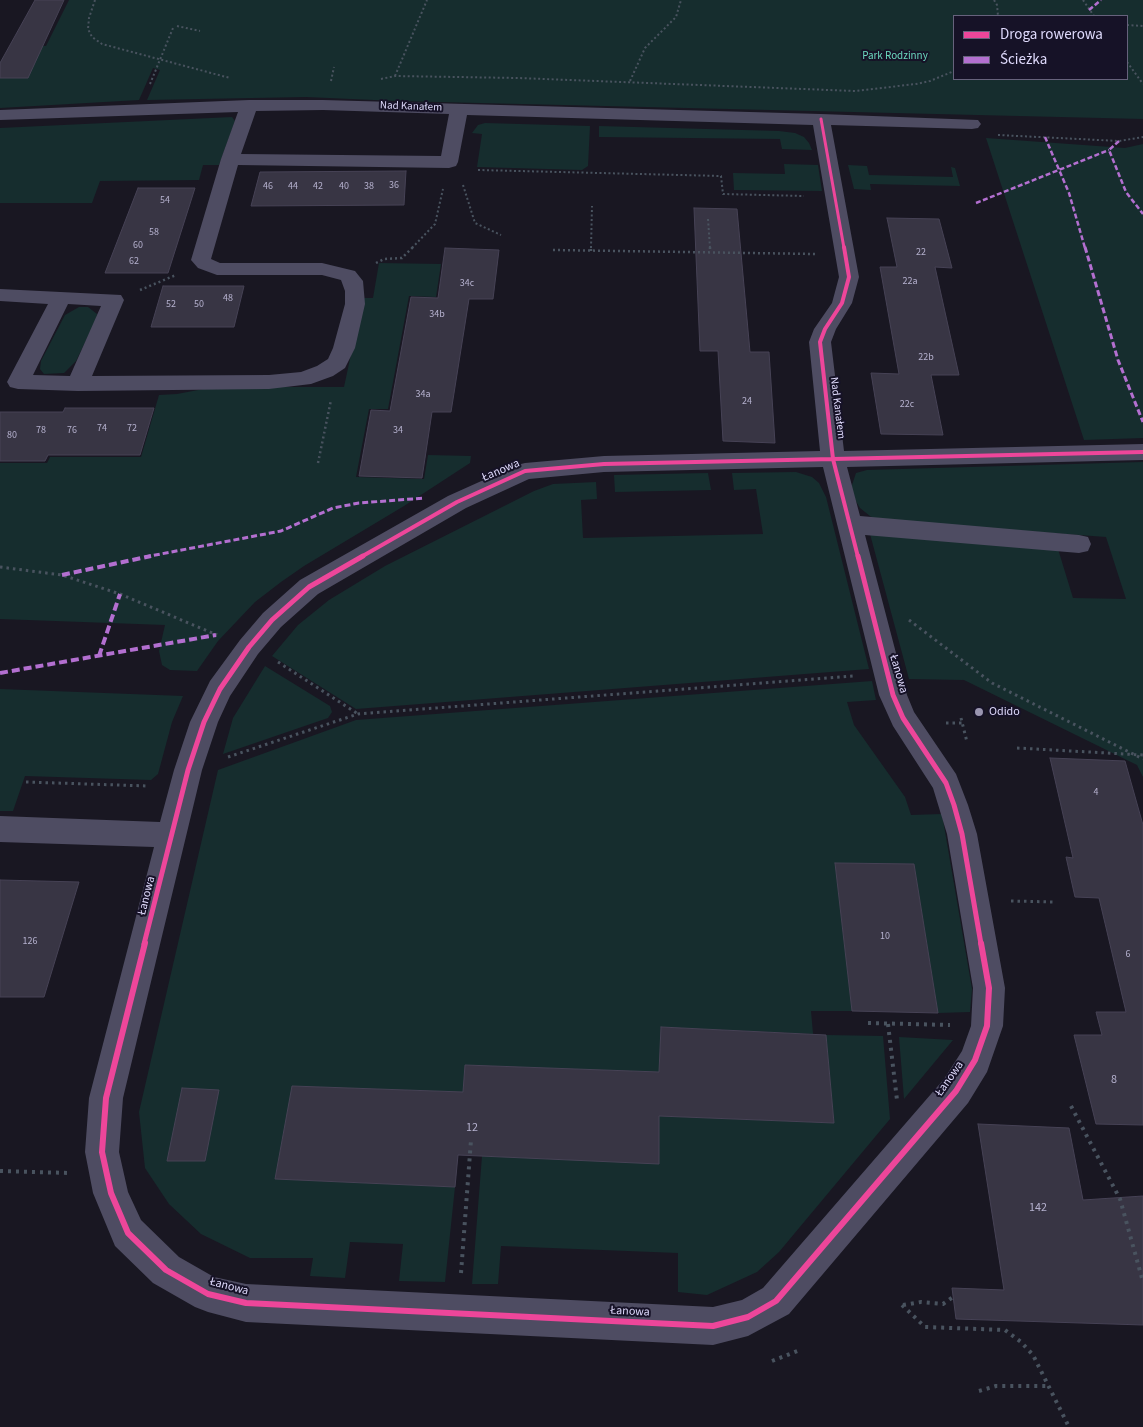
<!DOCTYPE html>
<meta charset="utf-8">
<style>
body{margin:0}
#map{position:relative;width:1143px;height:1427px;overflow:hidden;background:#191722;font-family:"Source Sans 3",sans-serif}
canvas{display:block}
.legend{position:absolute;left:953px;top:15px;width:175px;height:65px;box-sizing:border-box;background:#161227;border:1px solid #66627c;margin:0;padding:6px 9px;list-style:none;font-size:15px;color:#dfdafc}
.legend li{display:flex;align-items:center;gap:10px;height:25px}
.legend b{width:25px;border:1px solid #66627c}
</style>
<div id="map">
<canvas width="1143" height="1427"></canvas>
<ul class="legend">
<li><b style="height:6px;background:#ed469a"></b>Droga rowerowa</li>
<li><b style="height:6px;background:#b36fd0"></b>Ścieżka</li>
</ul>
</div>
<script>
const c = document.querySelector('canvas').getContext('2d');
c.lineJoin = 'round';
function fill(path, color) {
  c.fillStyle = color;
  c.fill(path, 'evenodd');
}
function shape(rows) {
  const path = new Path2D();
  for (const r of rows) {
    path.moveTo(r[0], r[1]);
    for (let i = 2; i < r.length; i += 2) path.lineTo(r[i], r[i + 1]);
  }
  return path;
}
function strokePath(path, color, width, dash) {
  c.strokeStyle = color;
  c.lineWidth = width;
  c.lineCap = dash ? 'butt' : 'round';
  c.setLineDash(dash || []);
  c.stroke(path);
}
function drawText(font, color, halo, rows, align = 'center') {
  c.font = font + ' "Source Sans 3",sans-serif';
  c.lineWidth = 4;
  c.setLineDash([]);
  c.textBaseline = 'middle';
  c.strokeStyle = halo;
  c.fillStyle = color;
  for (const [text, x, y, turn = 0] of rows) {
    c.save();
    c.translate(x, y);
    c.rotate((+turn || 0) * Math.PI / 180);
    c.textAlign = isNaN(turn) ? turn : align;
    if (halo) c.strokeText(text, 0, 0);
    c.fillText(text, 0, 0);
    c.restore();
  }
}
fill(shape([
 [69,0,1143,0,1143,119,397,101,306,97,147,100,160,70,153,68,139,100,0,108,0,63,3,57,15,57,21,45,46,46],
 [954,16,1127,16,1127,79,954,79],
 [232,117,235,121,219,165,203,165,199,180,100,181,92,203,0,203,0,128],
 [485,123,590,126,588,166,582,170,477,167,482,134,472,133,478,125],
 [599,126,779,131,795,133,804,137,809,143,812,150,782,149,780,139,599,137],
 [986,138,1125,148,1143,144,1143,438,1084,440],
 [784,164,818,165,822,191,734,190,733,173,785,174],
 [848,165,867,166,869,175,953,177,951,167,955,168,960,186,870,184,871,190,854,189],
 [379,263,441,264,436,297,409,296,388,409,369,409,356,477,424,479,428,455,471,456,470,463,404,506,304,566,281,582,255,602,218,641,197,671,170,670,162,665,159,651,165,625,0,619,0,463,47,463,50,457,141,457,159,395,177,394,214,387,344,387,363,298,373,298],
 [79,307,88,307,97,314,96,320,76,361,64,373,44,374,40,369,41,361,65,315],
 [1143,462,1143,777,1137,765,964,680,909,679,870,534,1058,549,1073,598,1126,599,1106,537,875,520,860,508,854,498,851,488,856,473,867,470],
 [796,472,812,477,819,483,826,497,869,669,356,709,272,656,298,625,329,600,385,566,534,491,553,484,596,482,597,499,581,500,583,538,763,534,756,489,734,490,732,473],
 [708,473,711,490,615,492,614,475],
 [265,666,330,706,332,712,328,718,223,754,233,718],
 [872,681,876,700,847,702,854,725,905,797,911,815,942,814,972,989,970,1012,938,1013,914,864,835,863,852,1011,811,1011,813,1034,661,1027,659,1072,465,1065,463,1092,293,1086,275,1179,455,1187,445,1282,399,1281,403,1244,350,1242,345,1278,310,1276,313,1258,250,1258,201,1234,169,1204,145,1168,139,1112,218,770,356,720],
 [0,689,183,696,172,722,158,774,151,780,25,776,13,811,0,811],
 [826,1035,883,1036,890,1119,779,1252,757,1272,707,1295,678,1292,678,1253,501,1246,498,1284,472,1284,482,1156,659,1163,659,1116,834,1123],
 [899,1037,953,1040,904,1099]
]), '#162d2e');
const building = shape([
 [35,0,64,0,28,78,0,78,0,63,35,0],
 [406,171,404,205,251,206,260,172,406,171],
 [138,188,195,188,168,273,105,273,138,188],
 [694,208,737,209,750,352,769,352,775,443,723,441,718,351,700,351,694,208],
 [887,218,939,219,952,268,935,267,959,375,931,375,943,435,881,434,871,373,899,374,880,267,897,267,887,218],
 [445,248,499,250,493,299,469,299,451,412,432,412,422,478,359,476,371,410,390,411,411,297,438,298,445,248],
 [163,286,244,286,234,327,151,327,163,286],
 [65,408,154,408,140,455,48,455,45,461,0,461,0,412,63,412,65,408],
 [1050,758,1125,761,1143,825,1143,1125,1096,1124,1074,1035,1102,1035,1096,1012,1126,1012,1099,898,1075,897,1066,857,1073,858,1050,758],
 [835,863,914,864,938,1013,852,1011,835,863],
 [0,880,79,882,44,997,0,997,0,880],
 [661,1027,826,1035,834,1123,659,1116,659,1164,458,1155,455,1187,275,1179,292,1086,463,1092,465,1065,659,1072,661,1027],
 [182,1088,219,1090,205,1161,167,1161,182,1088],
 [978,1124,1069,1128,1083,1200,1143,1196,1143,1325,956,1319,952,1288,1004,1290,978,1124]
]);
fill(building, '#383544');
strokePath(building, '#464255', 1);
strokePath(shape([
 [95,0,89,18,88,29,92,37,102,44,230,78],
 [994,0,997,5,998,16],
 [1083,0,1094,16],
 [1127,25,1143,26],
 [177,26,200,31],
 [1127,62,1143,84],
 [395,76,427,0],
 [381,79,395,76,518,78,855,91,916,84,930,81,954,71],
 [331,81,334,67],
 [630,81,645,48,676,17,681,0],
 [150,84,173,28],
 [998,135,1119,141,1143,137],
 [478,170,721,176,723,194,804,196],
 [463,185,475,223,501,235],
 [708,219,710,248],
 [412,248,435,224,443,189],
 [591,248,592,206]
]), '#49535f', 2, [2, 2.5]);
strokePath(shape([
 [710,247,710,252],
 [553,250,815,254],
 [591,251,591,247],
 [376,263,384,259,402,258,413,247],
 [140,290,176,275],
 [318,463,331,400]
]), '#49535f', 2.5, [2, 3]);
strokePath(shape([
 [0,567,62,575,120,594,217,635],
 [909,620,992,683,1143,759],
 [278,662,358,714],
 [961,718,967,742],
 [946,723,962,723],
 [1017,748,1143,755],
 [228,757,358,714,853,676],
 [26,782,148,786],
 [1011,901,1053,902]
]), '#49535f', 3, [2.5, 4]);
strokePath(shape([
 [868,1023,950,1025],
 [888,1024,897,1100],
 [1071,1106,1120,1199,1143,1282],
 [0,1171,69,1173],
 [461,1273,471,1140],
 [902,1305,925,1327,1005,1330,1021,1342,1033,1355,1069,1427],
 [903,1305,921,1302,943,1304,953,1297],
 [772,1361,800,1350],
 [979,1391,996,1386,1050,1386]
]), '#49535f', 4, [3, 5]);
fill(shape([
 [249,100,323,100,821,114,978,120,981,124,978,128,972,129,831,125,859,277,852,303,836,329,831,342,844,451,1143,444,1143,460,847,467,860,516,1079,535,1088,537,1091,544,1088,551,1079,553,865,535,907,695,914,712,956,774,968,805,977,834,1005,988,1003,1026,987,1072,968,1103,789,1314,748,1336,713,1345,246,1322,208,1312,195,1307,153,1283,115,1246,93,1193,85,1152,89,1098,154,847,0,842,0,816,160,822,174,770,190,722,210,681,240,640,263,613,300,580,448,496,517,465,525,463,604,456,820,451,809,342,814,329,832,303,839,277,813,125,467,115,458,162,456,166,449,168,238,165,211,259,220,263,322,263,355,271,363,281,365,304,355,348,345,368,333,376,311,384,269,389,78,391,18,389,10,387,7,382,48,304,0,301,0,289,121,295,124,300,92,376,269,375,301,372,317,366,328,359,333,348,345,304,345,291,341,280,322,275,217,275,198,268,191,260,221,159,238,112,0,120,0,110,249,100],
 [323,110,449,114,441,156,241,154,256,111,323,110],
 [68,304,101,306,70,376,33,375,68,304],
 [823,467,879,695,893,726,933,788,947,834,973,988,971,1026,962,1051,944,1079,763,1288,742,1300,713,1307,246,1284,214,1277,179,1257,141,1220,128,1192,119,1152,123,1098,202,770,218,722,230,696,258,654,281,627,318,594,466,508,529,479,604,472,823,467]
]), '#4e4c62');
strokePath(shape([
 [1089,10,1101,0],
 [1045,137,1069,193,1085,248],
 [1119,141,1109,150,1126,192,1143,214],
 [976,203,1109,150]
]), '#b36fd0', 2.5, [5, 2.5]);
strokePath(shape([
 [1085,247,1118,360,1143,422],
 [145,557,281,531,333,508,359,503,425,498]
]), '#b36fd0', 3, [6, 3]);
strokePath(shape([
 [62,575,151,556],
 [99,656,120,594],
 [0,673,216,635]
]), '#b36fd0', 4, [8, 4]);
strokePath(shape([
 [821,119,844,248]
]), '#ed469a', 3);
strokePath(shape([
 [833,459,858,557],
 [833,459,820,342,825,329,842,303,849,277,844,247],
 [833,459,1143,452],
 [361,557,457,502,525,471,604,464,833,459]
]), '#ed469a', 4);
strokePath(shape([
 [858,556,893,695,903,718,946,783,954,805,962,834,981,944],
 [144,944,188,770,204,722,220,689,249,647,272,620,309,587,363,556]
]), '#ed469a', 5);
strokePath(shape([
 [145,943,106,1098,102,1152,111,1193,128,1233,166,1270,208,1294,246,1303,713,1326,748,1317,776,1301,956,1091,975,1060,987,1026,989,988,981,943]
]), '#ed469a', 6);
for (const [x, y, r, color] of [
 [979,712,5,"#9a96b0"]
]) {
  const dot = new Path2D();
  dot.arc(x, y, r, 0, 2 * Math.PI);
  c.fillStyle = color;
  c.fill(dot);
  strokePath(dot, '#161227', 2);
}
drawText('10px', '#b5b1ce', null, [
 ["36",394,186],
 ["46",268,187],
 ["44",293,187],
 ["42",318,187],
 ["40",344,187],
 ["38",369,187],
 ["54",165,201],
 ["58",154,233],
 ["60",138,246],
 ["22",921,253],
 ["62",134,262],
 ["22a",910,282],
 ["34c",467,284],
 ["48",228,299],
 ["52",171,305],
 ["50",199,305],
 ["34b",437,315],
 ["22b",926,358],
 ["34a",423,395],
 ["24",747,402],
 ["22c",907,405],
 ["74",102,429],
 ["72",132,429],
 ["78",41,431],
 ["76",72,431],
 ["34",398,431],
 ["80",12,436],
 ["4",1096,793],
 ["10",885,937],
 ["126",30,942],
 ["6",1128,955]
]);
drawText('11px', '#6bd8be', '#161227', [
 ["Park Rodzinny",895,57]
]);
drawText('11px', '#dfdafc', '#161227', [
 ["Nad Kanałem",411,107,2],
 ["Nad Kanałem",837,408,83]
]);
drawText('12px', '#dfdafc', '#161227', [
 ["Łanowa",501,471,-23],
 ["Łanowa",898,674,74],
 ["Łanowa",147,896,-76],
 ["Łanowa",950,1079,-55],
 ["Łanowa",229,1287,15],
 ["Łanowa",630,1312,3]
]);
drawText('12px', '#dfdafc', '#161227', [
 ["Odido",989,712]
], 'left');
drawText('12px', '#b5b1ce', null, [
 ["8",1114,1080],
 ["12",472,1128],
 ["142",1038,1208]
]);
</script>
